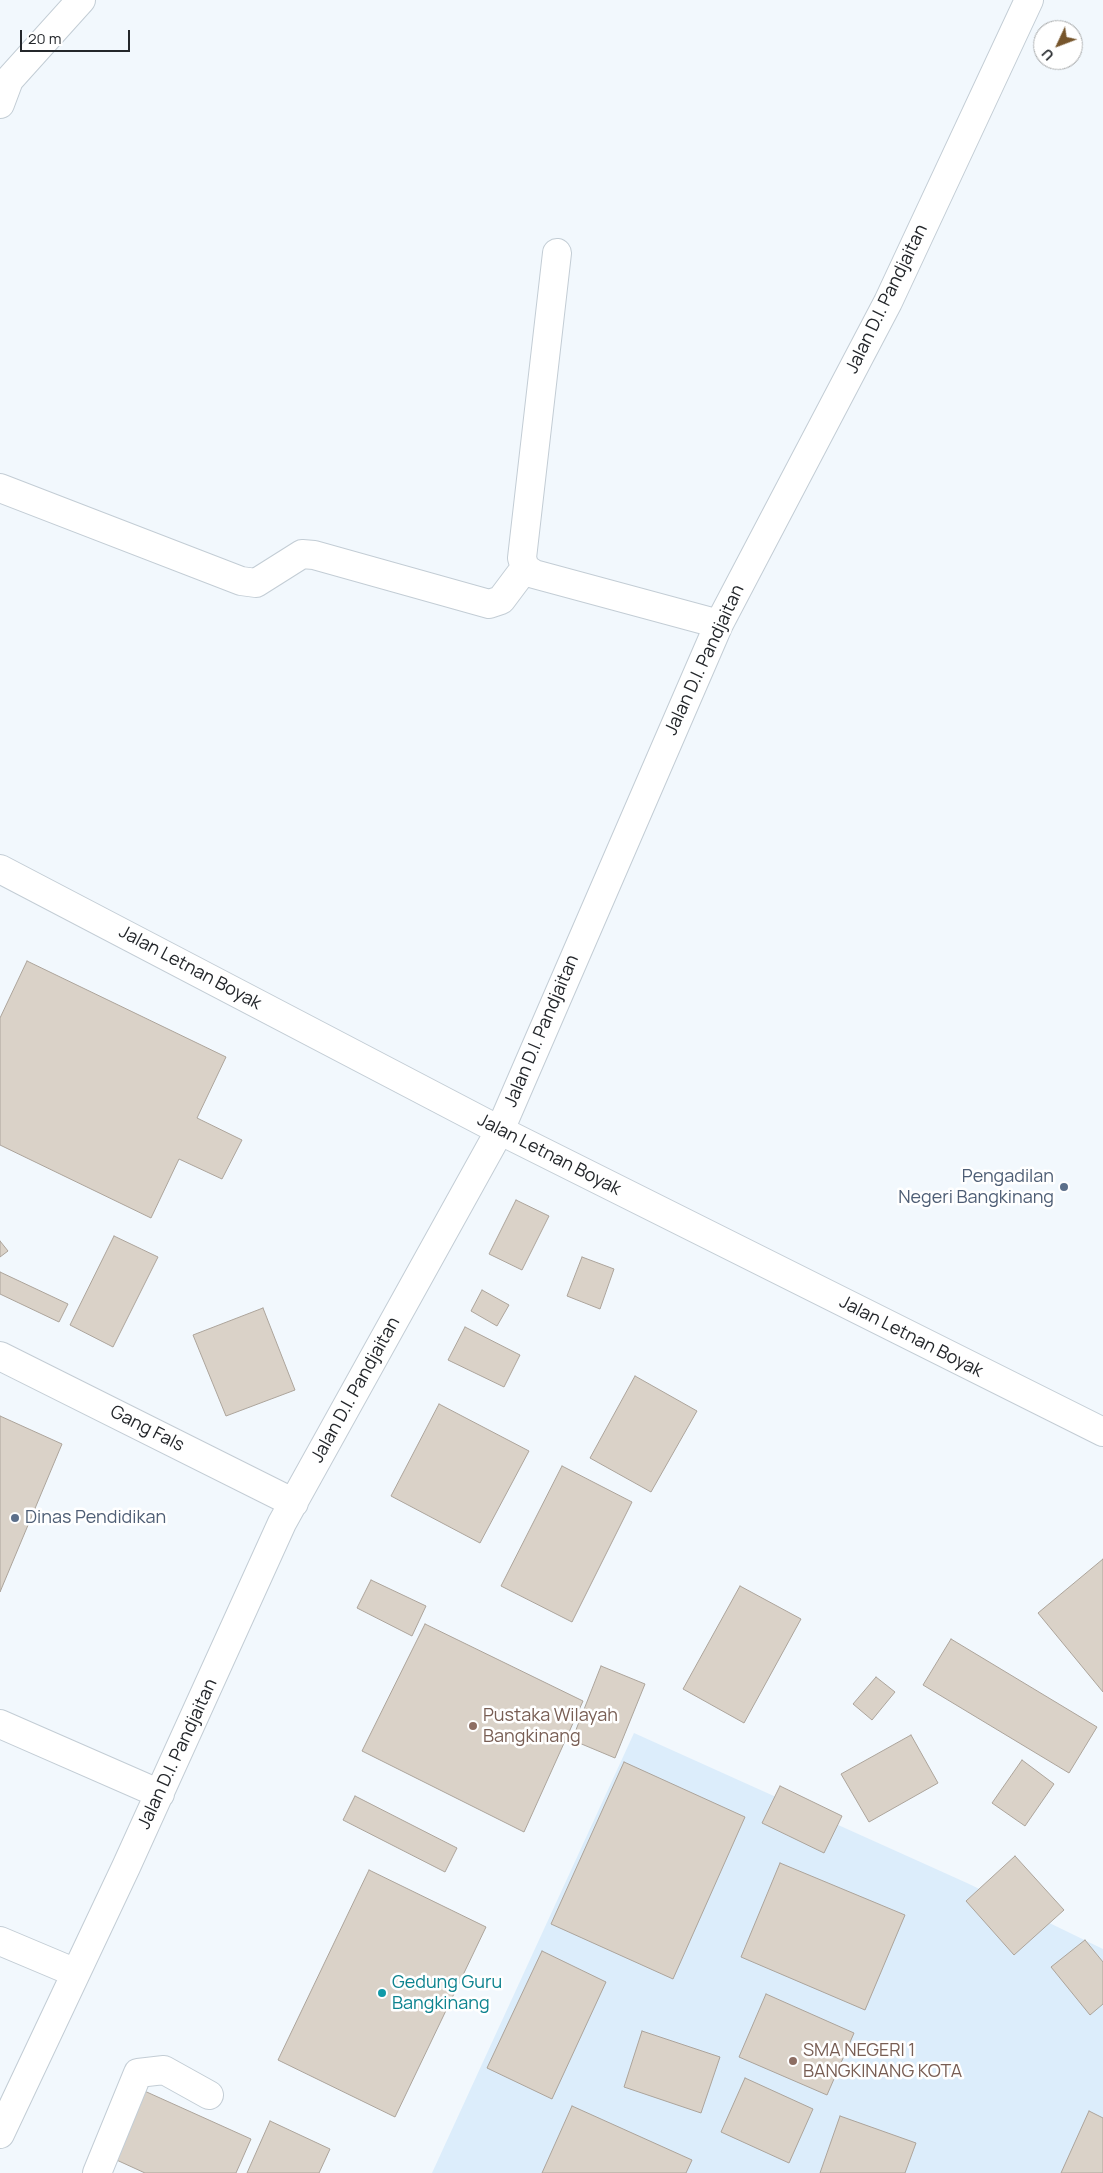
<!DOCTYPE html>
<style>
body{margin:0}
#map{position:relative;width:1103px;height:2173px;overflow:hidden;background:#f2f8fd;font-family:Manrope,sans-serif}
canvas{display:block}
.north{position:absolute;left:1033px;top:20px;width:50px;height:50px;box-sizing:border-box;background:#fff;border:1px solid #a7a9aa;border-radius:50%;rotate:227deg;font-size:14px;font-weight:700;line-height:20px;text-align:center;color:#24272b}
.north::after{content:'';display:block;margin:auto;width:18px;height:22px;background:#76552c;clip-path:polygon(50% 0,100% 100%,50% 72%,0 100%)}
.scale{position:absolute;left:20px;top:30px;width:110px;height:22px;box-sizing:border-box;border:2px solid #24272b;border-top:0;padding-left:6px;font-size:15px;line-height:18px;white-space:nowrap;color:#24272b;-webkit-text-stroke:4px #fff;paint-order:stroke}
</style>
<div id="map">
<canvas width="1103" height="2173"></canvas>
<div class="north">U</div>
<div class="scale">20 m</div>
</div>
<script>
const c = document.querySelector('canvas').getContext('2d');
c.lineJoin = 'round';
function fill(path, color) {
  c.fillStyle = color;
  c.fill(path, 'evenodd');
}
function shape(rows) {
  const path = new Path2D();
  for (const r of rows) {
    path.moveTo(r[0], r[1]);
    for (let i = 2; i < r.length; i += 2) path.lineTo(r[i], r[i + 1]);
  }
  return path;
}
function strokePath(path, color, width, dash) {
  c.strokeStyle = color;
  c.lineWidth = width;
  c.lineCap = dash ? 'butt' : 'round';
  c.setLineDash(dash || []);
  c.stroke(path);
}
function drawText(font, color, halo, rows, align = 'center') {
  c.font = font + ' Manrope,sans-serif';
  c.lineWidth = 5;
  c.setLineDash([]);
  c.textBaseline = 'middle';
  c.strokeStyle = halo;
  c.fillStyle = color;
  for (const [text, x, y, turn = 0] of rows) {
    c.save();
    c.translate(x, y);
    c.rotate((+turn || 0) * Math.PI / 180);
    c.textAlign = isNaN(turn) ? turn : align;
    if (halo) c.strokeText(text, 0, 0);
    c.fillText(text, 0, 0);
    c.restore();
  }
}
fill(shape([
 [634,1733,967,1883,1103,1949,1103,2173,432,2173]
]), '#dcedfb');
const building = shape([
 [27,961,226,1057,197,1118,242,1140,222,1179,179,1159,151,1218,0,1145,0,1018,27,961],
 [516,1200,549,1216,522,1270,489,1254,516,1200],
 [114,1236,158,1257,113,1347,70,1325,114,1236],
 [0,1241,8,1251,0,1257,0,1241],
 [582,1257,614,1269,600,1309,567,1296,582,1257],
 [0,1272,68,1304,59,1322,0,1294,0,1272],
 [482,1290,509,1305,497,1326,471,1311,482,1290],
 [263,1308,295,1390,226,1416,193,1335,263,1308],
 [465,1327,520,1355,504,1387,448,1360,465,1327],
 [635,1376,697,1411,651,1492,590,1458,635,1376],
 [439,1404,529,1451,480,1543,391,1496,439,1404],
 [0,1416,62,1444,0,1592,0,1416],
 [562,1466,632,1502,572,1622,501,1586,562,1466],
 [1103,1559,1103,1692,1038,1613,1103,1559],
 [371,1580,426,1606,412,1636,357,1608,371,1580],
 [740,1586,801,1619,744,1723,683,1689,740,1586],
 [425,1624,583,1701,524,1832,362,1751,425,1624],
 [951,1639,1097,1727,1069,1773,923,1685,951,1639],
 [601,1666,645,1684,615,1758,572,1740,601,1666],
 [876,1677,895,1692,872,1720,853,1704,876,1677],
 [911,1735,938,1783,869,1822,841,1774,911,1735],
 [1022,1760,1054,1784,1025,1826,992,1803,1022,1760],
 [624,1762,745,1817,673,1979,551,1924,624,1762],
 [780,1786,842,1816,824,1853,762,1823,780,1786],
 [355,1796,457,1848,445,1872,343,1820,355,1796],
 [1015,1856,1064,1910,1014,1955,966,1901,1015,1856],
 [780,1863,905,1915,865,2010,741,1957,780,1863],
 [369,1870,486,1927,395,2117,278,2060,369,1870],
 [1085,1940,1103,1962,1103,2004,1090,2015,1051,1967,1085,1940],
 [542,1951,606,1982,552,2099,487,2068,542,1951],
 [766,1994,854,2033,827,2095,739,2057,766,1994],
 [642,2031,720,2057,701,2113,624,2087,642,2031],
 [745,2078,813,2109,789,2163,721,2132,745,2078],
 [140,2089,251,2139,236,2173,145,2173,110,2157,140,2089],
 [572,2106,692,2160,686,2173,542,2173,572,2106],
 [1089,2111,1103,2118,1103,2173,1061,2173,1089,2111],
 [840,2116,916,2143,905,2173,820,2173,840,2116],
 [270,2121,330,2149,319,2173,247,2173,270,2121]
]);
fill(building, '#dad2c8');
strokePath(building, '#aca49b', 1);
const minor = shape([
 [0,104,9,80,81,0],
 [557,253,522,558,525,568,534,574,719,624],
 [0,488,241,581,256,583,302,554,314,555,489,604,501,600,525,568],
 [0,869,497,1129,1103,1432],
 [0,1356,294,1503],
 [0,1724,160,1794],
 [0,1941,76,1973],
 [0,2134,126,1867,282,1523,500,1130,719,624,888,302,1029,0],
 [97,2173,138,2073,164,2070,209,2095]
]);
strokePath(minor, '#c3cdd5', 30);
strokePath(minor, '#fff', 28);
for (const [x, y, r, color] of [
 [1064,1187,5,"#5c6f8a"],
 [15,1518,5,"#5c6f8a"],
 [473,1726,5,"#8d6e63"],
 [382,1993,5,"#0f9aa8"],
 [793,2061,5,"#8d6e63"]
]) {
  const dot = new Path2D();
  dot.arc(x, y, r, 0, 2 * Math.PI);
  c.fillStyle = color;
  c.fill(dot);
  strokePath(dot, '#fff', 2);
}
drawText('18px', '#24272b', '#fff', [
 ["Jalan D.I. Pandjaitan",887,299,-64],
 ["Jalan D.I. Pandjaitan",705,660,-65],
 ["Jalan Letnan Boyak",190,968,28],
 ["Jalan D.I. Pandjaitan",542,1031,-67],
 ["Jalan Letnan Boyak",549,1155,27],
 ["Jalan Letnan Boyak",911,1337,27],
 ["Jalan D.I. Pandjaitan",356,1390,-61],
 ["Gang Fals",147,1429,27],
 ["Jalan D.I. Pandjaitan",178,1754,-65]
]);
drawText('18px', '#4e5e75', '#fff', [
 ["Pengadilan",1054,1177],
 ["Negeri Bangkinang",1054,1198],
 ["Dinas Pendidikan",25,1518,"left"]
], 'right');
drawText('18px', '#785e54', '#fff', [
 ["Pustaka Wilayah",483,1716],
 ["Bangkinang",483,1737],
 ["SMA NEGERI 1",803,2051],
 ["BANGKINANG KOTA",803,2072]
], 'left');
drawText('18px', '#0d838f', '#fff', [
 ["Gedung Guru",392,1983],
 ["Bangkinang",392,2004]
], 'left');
</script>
